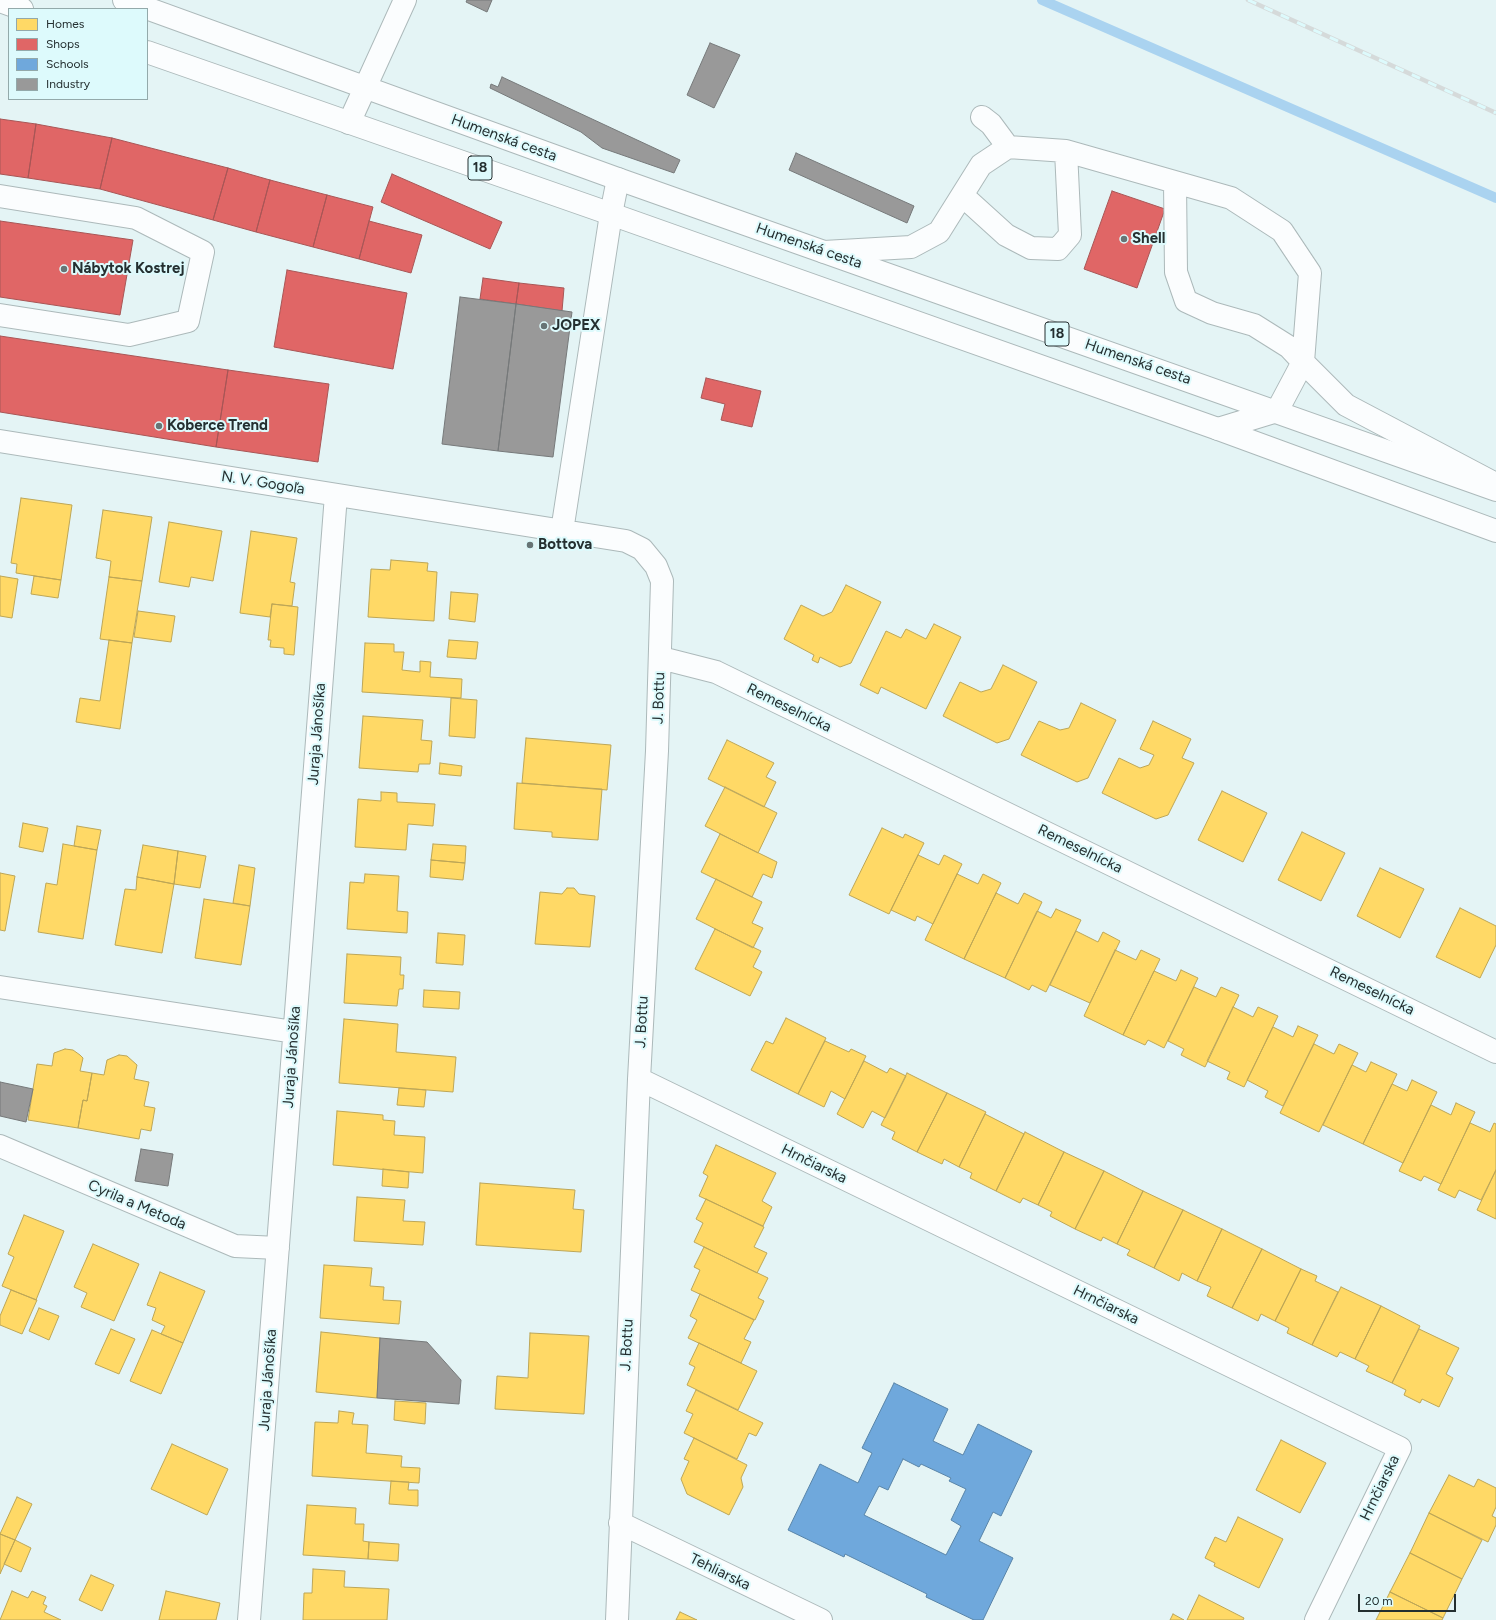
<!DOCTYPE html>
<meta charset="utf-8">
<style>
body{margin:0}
#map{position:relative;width:1496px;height:1620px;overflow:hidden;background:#e4f4f5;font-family:Figtree,sans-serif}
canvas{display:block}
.legend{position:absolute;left:8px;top:8px;width:140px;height:92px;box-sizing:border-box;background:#ddfafc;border:1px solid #93a9aa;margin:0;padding:5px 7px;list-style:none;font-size:12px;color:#242f30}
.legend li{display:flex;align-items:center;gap:8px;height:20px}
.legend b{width:20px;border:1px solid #93a9aa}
.scale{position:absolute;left:1358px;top:1594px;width:98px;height:18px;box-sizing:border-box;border:2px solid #242f30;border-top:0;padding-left:5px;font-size:12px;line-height:14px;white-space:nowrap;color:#242f30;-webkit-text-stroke:3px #ddfafc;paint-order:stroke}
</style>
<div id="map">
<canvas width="1496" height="1620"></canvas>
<ul class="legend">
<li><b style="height:11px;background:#ffd966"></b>Homes</li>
<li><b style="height:11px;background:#e06666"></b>Shops</li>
<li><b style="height:11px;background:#6fa8dc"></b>Schools</li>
<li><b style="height:11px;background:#999"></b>Industry</li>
</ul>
<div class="scale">20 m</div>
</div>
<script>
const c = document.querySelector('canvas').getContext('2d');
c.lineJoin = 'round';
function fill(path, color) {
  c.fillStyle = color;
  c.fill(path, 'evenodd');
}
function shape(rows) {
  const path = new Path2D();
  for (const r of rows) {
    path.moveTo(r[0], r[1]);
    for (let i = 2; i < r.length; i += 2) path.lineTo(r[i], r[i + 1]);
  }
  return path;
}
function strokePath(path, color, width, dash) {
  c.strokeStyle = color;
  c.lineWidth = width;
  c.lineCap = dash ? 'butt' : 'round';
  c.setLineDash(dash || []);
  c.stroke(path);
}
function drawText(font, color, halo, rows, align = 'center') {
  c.font = font + ' Figtree,sans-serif';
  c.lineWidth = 4;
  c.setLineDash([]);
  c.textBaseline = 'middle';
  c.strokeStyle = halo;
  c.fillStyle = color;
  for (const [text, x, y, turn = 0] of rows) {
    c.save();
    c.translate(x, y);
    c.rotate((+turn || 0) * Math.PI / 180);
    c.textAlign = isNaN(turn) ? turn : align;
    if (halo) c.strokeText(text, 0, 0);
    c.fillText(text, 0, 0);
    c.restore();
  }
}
const homes = shape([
 [21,498,72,505,61,580,16,573,17,564,11,563,21,498],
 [103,510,152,517,142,581,109,577,111,561,96,558,103,510],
 [169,522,222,531,213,581,191,577,189,587,159,582,169,522],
 [251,531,297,538,290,582,295,583,292,606,272,604,270,617,240,613,251,531],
 [391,560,428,563,427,571,437,572,434,621,368,617,371,569,390,570,391,560],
 [0,576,18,579,12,618,0,616,0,576],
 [34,576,61,580,58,598,31,594,34,576],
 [109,577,142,581,132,643,100,639,109,577],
 [846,585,881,602,851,663,840,667,820,657,818,663,812,660,814,655,784,639,801,605,823,616,832,612,846,585],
 [451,592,478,594,475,622,449,619,451,592],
 [272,604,298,607,294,655,284,654,284,648,270,647,271,640,268,640,272,604],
 [138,611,175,616,171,642,134,637,138,611],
 [934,624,961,637,926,709,881,687,878,694,860,685,886,631,901,638,906,629,926,639,934,624],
 [109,640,132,643,120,729,76,722,80,698,100,701,109,640],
 [449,640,478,642,476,659,447,657,449,640],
 [365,643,394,644,394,652,404,652,402,670,420,672,420,661,431,662,430,677,462,679,461,698,362,692,365,643],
 [1003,665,1037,682,1009,739,997,743,943,716,960,682,981,692,991,689,1003,665],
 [451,698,477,700,475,738,449,736,451,698],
 [1081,703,1116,720,1088,778,1077,782,1021,755,1039,721,1060,730,1069,728,1081,703],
 [363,716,423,720,421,740,432,741,430,764,419,764,418,772,359,768,363,716],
 [1153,721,1191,739,1182,758,1194,763,1168,815,1156,819,1102,793,1119,758,1140,768,1149,765,1154,755,1140,749,1153,721],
 [526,738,611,745,607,790,522,783,526,738],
 [727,740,774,763,766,777,776,782,764,807,708,779,727,740],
 [440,763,462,766,461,776,439,774,440,763],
 [517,783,602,789,598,840,552,837,552,832,514,829,517,783],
 [725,787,777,813,758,853,705,826,725,787],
 [1222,791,1267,813,1243,862,1198,840,1222,791],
 [381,792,397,793,397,802,435,804,433,826,408,824,406,850,355,847,358,799,381,801,381,792],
 [23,823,48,828,43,852,19,847,23,823],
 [77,826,101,830,97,850,74,846,77,826],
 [882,828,903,838,905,834,924,843,889,914,849,895,882,828],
 [1302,832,1345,853,1321,901,1278,880,1302,832],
 [720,834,777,862,772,878,763,874,752,897,701,872,720,834],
 [63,844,97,850,83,939,38,932,46,883,57,885,63,844],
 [433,844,466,846,465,863,431,860,433,844],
 [143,845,178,851,174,884,137,877,143,845],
 [178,851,206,856,200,888,174,884,178,851],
 [918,855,939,865,944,855,962,864,933,924,917,916,915,921,891,910,918,855],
 [431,860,465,863,463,880,430,877,431,860],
 [239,865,255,868,250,906,233,903,239,865],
 [1380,868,1424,889,1400,938,1357,916,1380,868],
 [0,873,15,876,5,931,0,930,0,873],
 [365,874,399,876,397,911,408,912,407,933,347,929,350,882,364,883,365,874],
 [957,874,978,884,983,874,1001,883,964,959,925,940,957,874],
 [137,877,174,884,162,953,115,945,125,889,136,890,137,877],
 [716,879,762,902,752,923,763,928,753,948,696,919,716,879],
 [567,888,574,888,579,894,595,896,590,947,535,944,540,892,562,894,567,888],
 [996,893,1018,904,1024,893,1042,902,1005,978,964,959,996,893],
 [204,899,250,906,241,965,195,958,204,899],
 [1460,908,1496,926,1496,945,1480,978,1436,957,1460,908],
 [1056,909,1081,920,1046,992,1032,985,1029,990,1005,978,1037,911,1051,918,1056,909],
 [715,929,761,951,753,967,762,972,750,996,695,969,715,929],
 [1076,931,1098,942,1103,932,1120,941,1090,1003,1050,985,1076,931],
 [438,933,465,935,463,965,436,963,438,933],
 [1115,950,1136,960,1141,950,1160,959,1123,1035,1084,1016,1115,950],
 [347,954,401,957,400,975,404,975,403,989,399,989,397,1006,344,1003,347,954],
 [1181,970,1198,978,1164,1048,1148,1040,1145,1045,1123,1035,1154,971,1176,981,1181,970],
 [1194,987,1216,997,1221,987,1239,995,1205,1067,1181,1055,1184,1049,1168,1041,1194,987],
 [424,990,460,992,459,1009,423,1007,424,990],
 [1233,1007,1253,1017,1258,1007,1278,1016,1244,1087,1227,1079,1230,1072,1207,1061,1233,1007],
 [786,1018,826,1038,798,1094,751,1070,766,1041,773,1044,786,1018],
 [344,1019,398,1024,396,1052,456,1057,453,1092,339,1083,344,1019],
 [1298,1026,1318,1035,1283,1106,1265,1097,1268,1091,1247,1080,1273,1027,1293,1037,1298,1026],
 [825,1041,849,1052,851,1049,866,1056,845,1099,831,1091,824,1107,798,1094,825,1041],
 [1314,1044,1334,1054,1339,1044,1358,1053,1319,1132,1280,1113,1314,1044],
 [65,1049,73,1050,80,1055,83,1058,80,1071,92,1073,87,1101,83,1100,78,1128,28,1120,37,1064,52,1066,54,1053,65,1049],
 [119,1055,127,1056,137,1065,134,1079,149,1082,144,1106,155,1108,151,1131,141,1129,139,1139,78,1128,83,1100,87,1101,92,1073,104,1075,107,1060,119,1055],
 [864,1061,887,1073,890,1068,906,1076,885,1118,872,1111,863,1128,837,1114,864,1061],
 [1371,1062,1397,1074,1363,1144,1323,1125,1352,1065,1366,1072,1371,1062],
 [907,1073,947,1093,917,1152,892,1139,895,1132,881,1125,907,1073],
 [1412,1080,1437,1092,1403,1163,1363,1144,1392,1084,1407,1091,1412,1080],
 [399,1088,426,1090,424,1107,397,1105,399,1088],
 [947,1093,986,1112,959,1167,944,1159,942,1164,917,1152,947,1093],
 [1456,1103,1475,1112,1441,1184,1424,1176,1421,1181,1399,1171,1431,1105,1451,1115,1456,1103],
 [337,1111,383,1115,383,1120,395,1121,394,1135,425,1137,423,1173,333,1165,337,1111],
 [985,1114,1024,1134,996,1191,970,1178,972,1173,959,1167,985,1114],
 [1470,1123,1490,1132,1494,1123,1496,1124,1496,1170,1481,1200,1459,1190,1455,1198,1438,1190,1470,1123],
 [1025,1132,1064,1152,1038,1205,1023,1198,1020,1203,996,1191,1025,1132],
 [716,1145,776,1173,762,1201,772,1207,763,1226,699,1196,708,1176,703,1173,716,1145],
 [1064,1152,1104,1171,1075,1229,1050,1216,1052,1212,1038,1205,1064,1152],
 [383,1169,409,1172,408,1188,382,1186,383,1169],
 [1496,1170,1496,1219,1477,1210,1496,1170],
 [1104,1171,1143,1191,1117,1244,1103,1237,1101,1241,1075,1229,1104,1171],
 [480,1183,575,1190,573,1209,584,1210,581,1252,476,1245,480,1183],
 [1143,1191,1183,1210,1154,1268,1127,1255,1130,1250,1117,1244,1143,1191],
 [357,1197,405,1200,403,1221,425,1222,423,1245,354,1241,357,1197],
 [706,1199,764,1227,754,1247,767,1253,757,1273,694,1242,703,1223,696,1219,706,1199],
 [1183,1210,1222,1229,1197,1281,1182,1273,1179,1281,1154,1268,1183,1210],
 [24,1215,64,1231,36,1300,2,1286,14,1257,8,1254,24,1215],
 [1222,1229,1262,1249,1232,1308,1207,1296,1211,1287,1197,1281,1222,1229],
 [93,1244,139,1264,114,1321,81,1307,87,1293,74,1287,93,1244],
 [704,1247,768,1278,758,1298,764,1301,755,1320,691,1290,700,1270,694,1267,704,1247],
 [1262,1249,1301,1269,1275,1321,1261,1314,1258,1321,1232,1308,1262,1249],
 [324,1265,372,1268,370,1286,384,1287,383,1300,401,1301,399,1324,320,1318,324,1265],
 [1301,1269,1317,1276,1315,1281,1338,1292,1312,1345,1287,1333,1289,1328,1275,1321,1301,1269],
 [160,1272,205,1291,183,1343,161,1334,165,1326,152,1320,156,1308,147,1305,160,1272],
 [1341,1287,1381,1306,1355,1359,1340,1352,1337,1357,1312,1345,1341,1287],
 [11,1290,37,1300,22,1334,0,1325,0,1316,11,1290],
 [700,1294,754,1320,744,1339,751,1342,741,1363,688,1338,697,1320,690,1316,700,1294],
 [1381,1306,1420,1326,1392,1383,1366,1371,1369,1366,1355,1359,1381,1306],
 [39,1308,59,1316,49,1340,29,1331,39,1308],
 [111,1329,135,1339,119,1374,95,1364,111,1329],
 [1419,1329,1459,1348,1446,1374,1453,1378,1439,1407,1422,1399,1420,1403,1404,1395,1406,1390,1392,1383,1419,1329],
 [152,1330,183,1343,161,1394,130,1381,152,1330],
 [321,1332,380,1338,377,1398,316,1392,321,1332],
 [530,1333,589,1336,584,1414,495,1409,497,1376,528,1378,530,1333],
 [699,1343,757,1371,738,1410,687,1385,695,1367,689,1364,699,1343],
 [696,1390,763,1423,756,1436,749,1433,737,1459,684,1433,693,1414,686,1411,696,1390],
 [395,1401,426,1403,425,1424,394,1420,395,1401],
 [339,1411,354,1413,352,1424,368,1425,366,1453,402,1456,401,1467,420,1468,419,1483,312,1476,315,1422,338,1423,339,1411],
 [694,1438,747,1465,741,1478,743,1487,729,1515,687,1494,681,1479,689,1461,684,1459,694,1438],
 [1281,1440,1326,1463,1300,1513,1256,1490,1281,1440],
 [172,1444,228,1469,207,1515,151,1489,172,1444],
 [1449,1475,1474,1487,1478,1479,1496,1488,1496,1507,1492,1516,1496,1518,1496,1525,1488,1542,1429,1513,1449,1475],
 [391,1481,409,1482,408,1490,418,1490,418,1506,389,1504,391,1481],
 [17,1497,32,1504,15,1540,0,1534,17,1497],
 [307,1505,356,1508,355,1524,364,1524,363,1541,369,1542,368,1559,303,1555,307,1505],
 [1429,1513,1482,1540,1462,1579,1410,1553,1429,1513],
 [1238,1517,1283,1539,1259,1588,1214,1566,1215,1563,1205,1558,1215,1537,1226,1542,1238,1517],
 [0,1534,15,1540,0,1574,0,1534],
 [15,1540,31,1548,21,1572,4,1564,15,1540],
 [369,1542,399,1544,398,1561,368,1559,369,1542],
 [1410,1553,1462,1579,1443,1618,1390,1592,1410,1553],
 [313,1569,345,1571,344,1587,389,1589,387,1620,303,1620,304,1593,312,1593,313,1569],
 [91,1575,114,1585,102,1611,79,1600,91,1575],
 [12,1591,28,1598,32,1591,46,1597,43,1604,47,1606,44,1612,61,1620,0,1620,12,1591],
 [166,1591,220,1603,216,1620,159,1620,166,1591],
 [1390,1592,1443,1618,1442,1620,1376,1620,1390,1592],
 [1199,1595,1244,1618,1243,1620,1187,1620,1199,1595],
 [680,1612,697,1620,676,1620,680,1612],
 [1173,1614,1184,1620,1170,1620,1173,1614]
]);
fill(homes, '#ffd966');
strokePath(homes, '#bda656', 1);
const shops = shape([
 [0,119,36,124,28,178,0,174,0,119],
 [36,124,112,138,100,189,28,178,36,124],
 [112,138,228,168,213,220,100,189,112,138],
 [228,168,270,180,256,232,213,220,228,168],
 [392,174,502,222,490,249,381,202,392,174],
 [270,180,327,195,313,247,256,232,270,180],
 [1112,191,1165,209,1137,288,1084,269,1112,191],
 [327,195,373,207,359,259,313,247,327,195],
 [0,221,133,240,120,315,0,297,0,221],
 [369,221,422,235,411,273,359,259,369,221],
 [287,270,407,293,393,369,274,347,287,270],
 [483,278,519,283,516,304,480,299,483,278],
 [519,283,564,288,562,311,516,304,519,283],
 [0,336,228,370,216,447,0,412,0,336],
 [228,370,329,384,318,462,216,447,228,370],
 [706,378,761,391,752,427,721,420,725,404,701,398,706,378]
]);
fill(shops, '#e06666');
strokePath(shops, '#a85656', 1);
const schools = shape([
 [894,1383,948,1409,933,1441,963,1455,978,1424,1032,1451,1001,1516,993,1512,979,1541,1013,1558,983,1620,974,1620,926,1597,927,1594,845,1554,844,1557,788,1530,820,1464,858,1483,872,1453,862,1448,894,1383],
 [903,1459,919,1467,921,1464,951,1478,949,1481,966,1489,951,1520,961,1526,946,1555,864,1515,879,1486,888,1490,903,1459]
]);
fill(schools, '#6fa8dc');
strokePath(schools, '#5884a8', 1);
const industry = shape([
 [467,0,492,0,487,12,466,2,467,0],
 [710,43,740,55,714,108,687,95,710,43],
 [502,77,680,160,674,173,602,148,581,132,490,88,491,84,498,87,502,77],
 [796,153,914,206,907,223,789,170,796,153],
 [460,297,516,304,498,451,442,444,460,297],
 [516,304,572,312,553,457,498,451,516,304],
 [0,1082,33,1089,26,1122,0,1116,0,1082],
 [141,1149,173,1154,168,1186,135,1181,141,1149],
 [380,1338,427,1342,461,1380,459,1404,377,1398,380,1338]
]);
fill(industry, '#999');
strokePath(industry, '#76797a', 1);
strokePath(shape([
 [1042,0,1496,198]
]), '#aad3f0', 10);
const minor = shape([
 [982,117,991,124,1008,147],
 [349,123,405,0],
 [1175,183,1176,272,1186,301,1212,313,1254,325,1289,347,1303,362,1277,411,1218,429],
 [0,196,136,218,203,252,188,321,129,335,0,315],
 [963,196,1006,235,1031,248,1058,249,1070,235,1066,151],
 [824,252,911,247,939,232,981,165,1008,147,1066,151,1231,198,1282,231,1310,273,1303,362,1346,405,1490,481],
 [0,441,626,541,642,549,656,566,662,581,657,751,639,1079,617,1620],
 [562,531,611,214,618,179],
 [661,658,716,672,1496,1052],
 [0,987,294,1032],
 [639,1079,1400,1448,1316,1620],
 [0,1146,235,1246,278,1248],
 [620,1523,821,1620],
 [249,1620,336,495]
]);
const major = shape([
 [124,0,618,179,1496,490],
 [0,1,22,9],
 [147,52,611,214,1218,429,1496,531]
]);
strokePath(minor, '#acb9ba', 24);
strokePath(major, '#acb9ba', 24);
strokePath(minor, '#fbfdfe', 22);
strokePath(major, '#fbfdfe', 22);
const rail = shape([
 [1248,0,1496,113]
]);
strokePath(rail, '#d5dada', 4.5);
strokePath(rail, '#ddfafc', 3, [9]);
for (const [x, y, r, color] of [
 [1124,239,4,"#677475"],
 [64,269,4,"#677475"],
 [544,326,4,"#677475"],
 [159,426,4,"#677475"],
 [530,545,4,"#677475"]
]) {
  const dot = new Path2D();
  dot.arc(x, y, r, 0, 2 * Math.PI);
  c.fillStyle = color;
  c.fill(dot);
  strokePath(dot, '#ddfafc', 1.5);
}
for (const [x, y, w] of [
 [480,168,24],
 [1057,334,24]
]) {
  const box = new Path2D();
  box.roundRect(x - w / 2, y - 12, w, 24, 3);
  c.fillStyle = '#ddfafc';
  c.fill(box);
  strokePath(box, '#242f30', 1);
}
drawText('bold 14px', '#242f30', null, [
 ["18",480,168],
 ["18",1057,334]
]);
drawText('15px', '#242f30', '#ddfafc', [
 ["Humenská cesta",504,138,20],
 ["Humenská cesta",809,246,19],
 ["Humenská cesta",1138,362,19],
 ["N. V. Gogoľa",263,483,9],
 ["J. Bottu",659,698,-88],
 ["Remeselnícka",789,708,26],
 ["Juraja Jánošíka",317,734,-86],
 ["Remeselnícka",1080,849,26],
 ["Remeselnícka",1372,991,26],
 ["J. Bottu",642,1022,-87],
 ["Juraja Jánošíka",292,1057,-86],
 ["Hrnčiarska",814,1164,26],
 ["Cyrila a Metoda",137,1205,23],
 ["Hrnčiarska",1106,1305,26],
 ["J. Bottu",627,1345,-87],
 ["Juraja Jánošíka",268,1380,-86],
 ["Hrnčiarska",1380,1488,-64],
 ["Tehliarska",720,1572,26]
]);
drawText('bold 15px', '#242f30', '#ddfafc', [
 ["Shell",1132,239],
 ["Nábytok Kostrej",72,269],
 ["JOPEX",552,326],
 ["Koberce Trend",167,426],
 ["Bottova",538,545]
], 'left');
</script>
